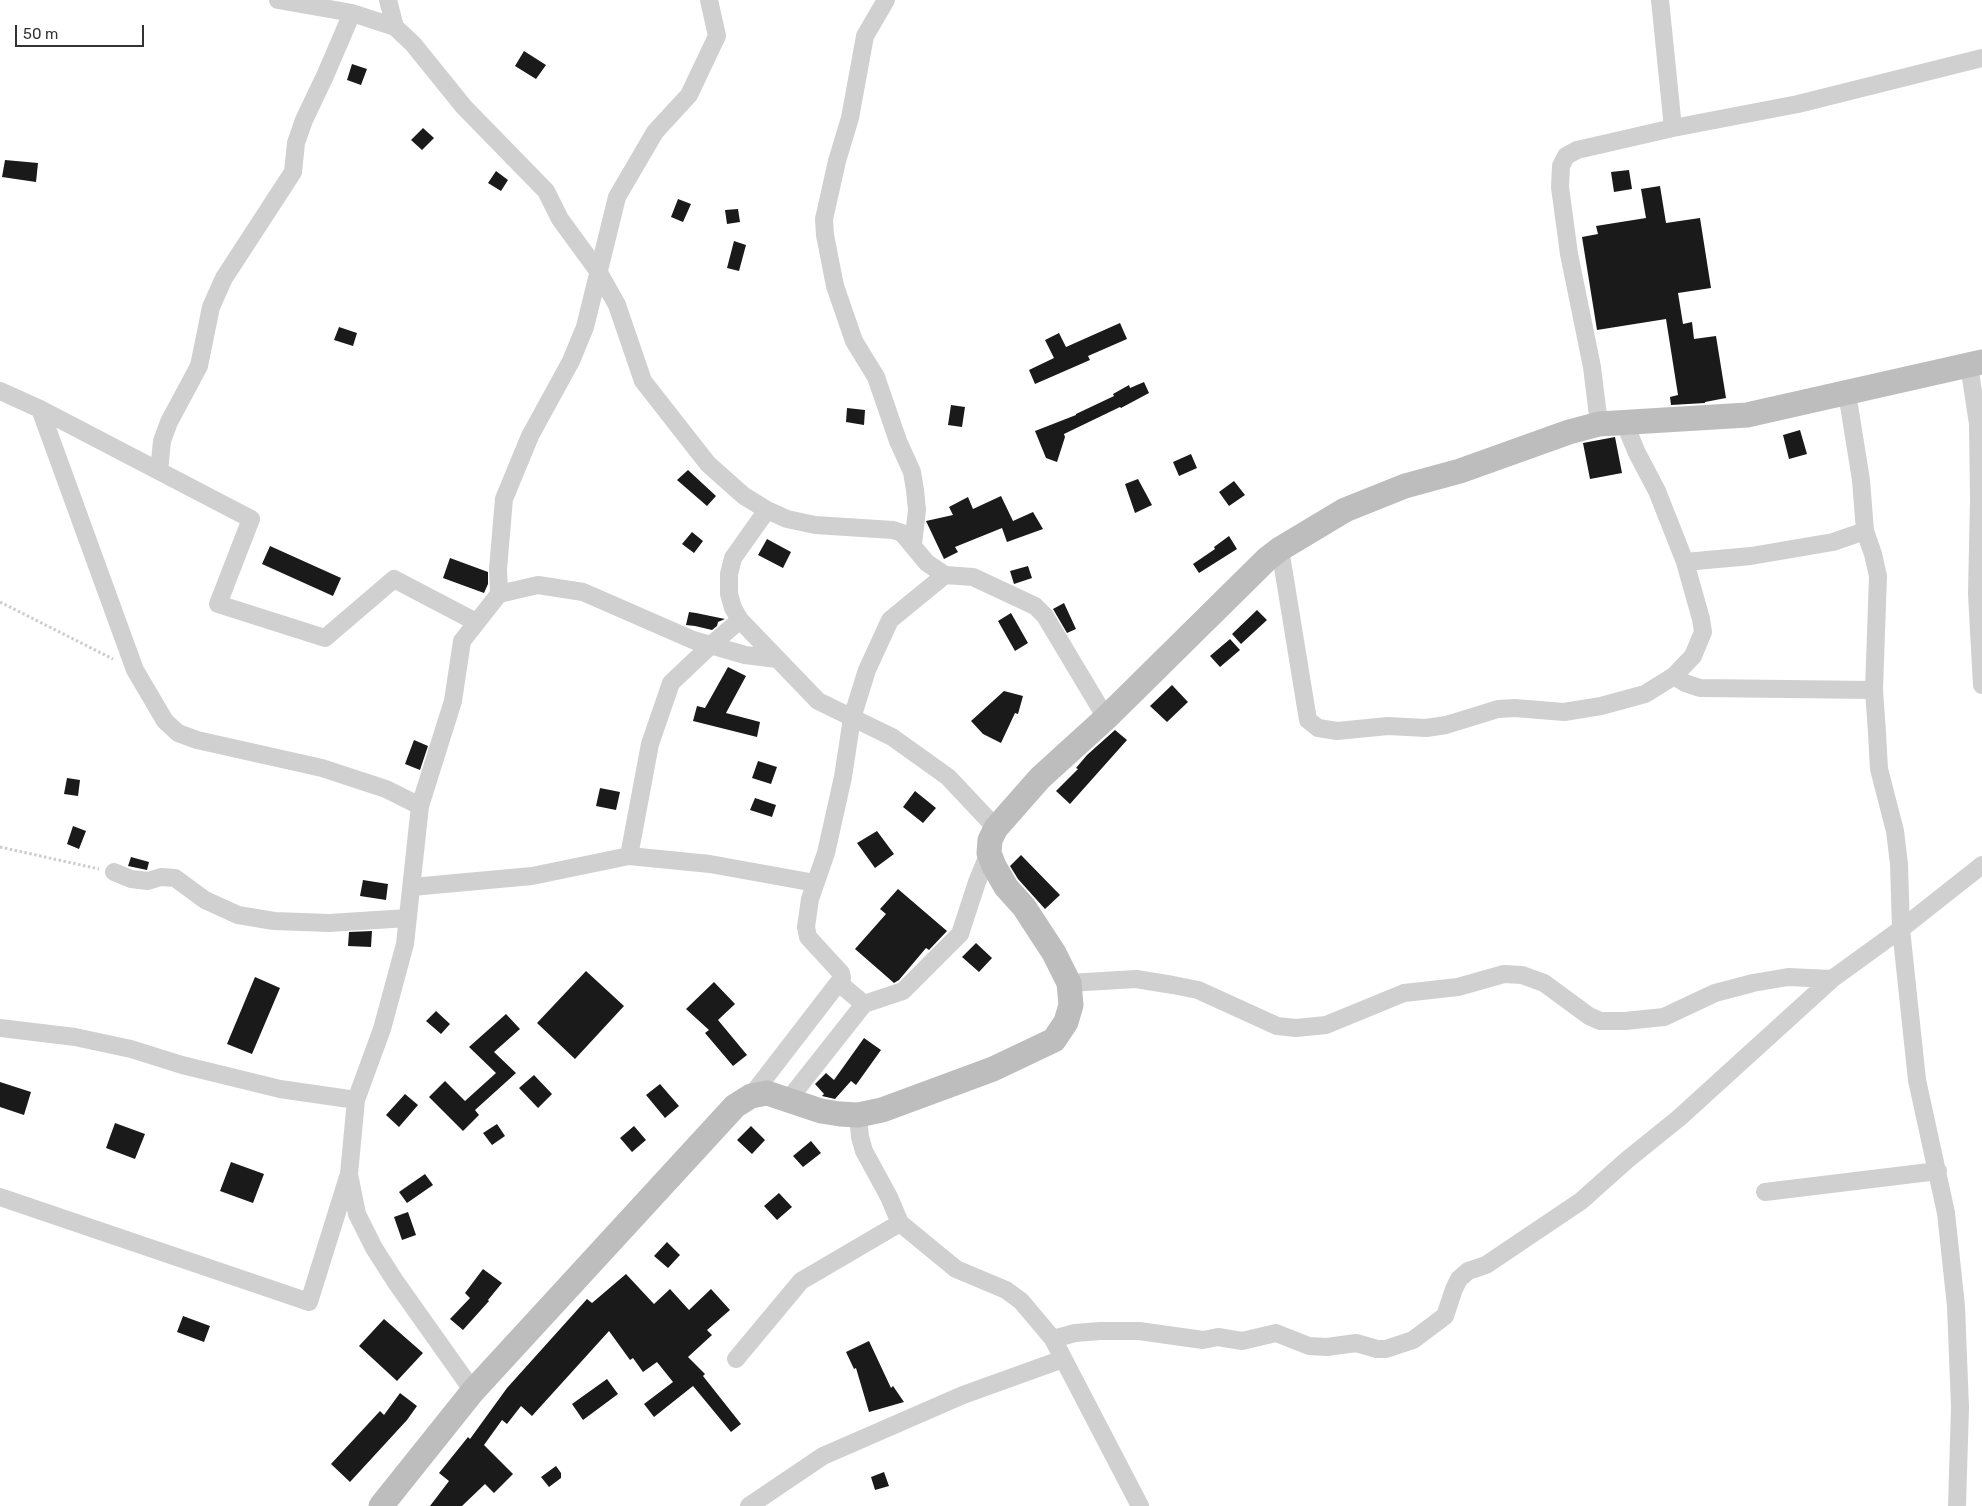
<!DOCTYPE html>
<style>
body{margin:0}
#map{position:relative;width:1982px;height:1506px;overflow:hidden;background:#fff;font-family:Rubik,sans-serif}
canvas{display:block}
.scale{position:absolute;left:15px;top:25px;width:129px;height:22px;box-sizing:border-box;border:2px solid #333;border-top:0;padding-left:6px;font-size:15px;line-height:18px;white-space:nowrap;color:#333;-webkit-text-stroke:4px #fff;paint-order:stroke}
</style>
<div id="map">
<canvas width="1982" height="1506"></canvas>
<div class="scale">50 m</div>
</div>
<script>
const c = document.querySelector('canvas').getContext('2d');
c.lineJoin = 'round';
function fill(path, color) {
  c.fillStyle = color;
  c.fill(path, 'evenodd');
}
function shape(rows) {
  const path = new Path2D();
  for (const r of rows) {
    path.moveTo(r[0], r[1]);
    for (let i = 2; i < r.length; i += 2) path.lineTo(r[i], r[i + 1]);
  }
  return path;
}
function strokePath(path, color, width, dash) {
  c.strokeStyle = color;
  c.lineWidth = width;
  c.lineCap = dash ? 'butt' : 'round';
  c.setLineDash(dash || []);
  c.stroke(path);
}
fill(shape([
 [524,51,546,65,536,79,515,66],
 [352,64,367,69,361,85,347,80],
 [423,128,434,138,422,150,411,140],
 [5,160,38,163,36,182,2,177],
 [1629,170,1632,189,1614,192,1611,172],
 [496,171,508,180,501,191,488,183],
 [1660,186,1666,223,1700,218,1711,288,1678,293,1683,324,1692,322,1694,339,1716,336,1726,398,1705,402,1705,403,1671,405,1670,397,1678,395,1666,319,1597,330,1582,237,1598,234,1596,226,1646,218,1641,189],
 [678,199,691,204,683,222,671,217],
 [738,209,740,222,727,224,725,210],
 [734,241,746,245,739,271,727,268],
 [1120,323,1127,339,1088,356,1090,360,1035,384,1029,370,1054,358,1045,340,1059,333,1066,347],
 [339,327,357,333,353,346,334,340],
 [1144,382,1149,393,1121,408,1120,407,1064,434,1065,437,1057,462,1046,458,1035,431,1076,415,1076,414,1114,396,1113,394,1129,385,1130,388],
 [951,405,965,407,962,427,948,425],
 [847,408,865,410,864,425,846,422],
 [1800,430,1807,454,1789,459,1783,435],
 [1615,437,1622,473,1590,479,1583,443],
 [1191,454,1197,468,1179,476,1173,462],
 [688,470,716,496,707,506,677,480],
 [1138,479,1152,505,1135,513,1125,484],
 [1234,481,1245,495,1229,506,1219,492],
 [1001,496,1013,521,1033,512,1043,529,1007,542,1002,528,955,547,958,552,944,559,926,521,953,515,949,507,968,497,973,509],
 [692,532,703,541,694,553,682,544],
 [1229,536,1237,549,1199,573,1193,564,1215,549,1214,547],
 [767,539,791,552,783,568,758,555],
 [270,546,341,578,333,596,262,564],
 [450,558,488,572,488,584,484,593,443,578],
 [1028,566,1032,578,1014,584,1010,571],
 [1064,603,1076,629,1067,633,1053,609],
 [1257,610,1267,620,1241,644,1232,634],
 [689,612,696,613,725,619,718,622,717,626,712,630,695,626,686,625],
 [1011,613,1028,643,1015,651,998,621],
 [1230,639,1240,650,1220,667,1210,656],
 [728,667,746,676,726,713,760,722,757,737,693,721,697,706,705,708],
 [1172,685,1188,702,1167,722,1150,706],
 [1004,691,1023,696,1018,714,1015,713,1001,743,983,734,971,721],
 [1115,730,1127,740,1070,804,1056,791,1078,769,1076,768,1087,755],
 [414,740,428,746,420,770,405,764],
 [758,761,777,767,771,784,752,778],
 [67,778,80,780,78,796,64,794],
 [600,788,620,792,616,810,596,806],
 [915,791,936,808,923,823,903,807],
 [755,798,776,805,772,817,750,810],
 [73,826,86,831,79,849,67,844],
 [877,831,894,854,875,868,857,843],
 [1021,855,1060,895,1045,909,1018,879,1010,866],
 [131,857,149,862,147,870,128,866],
 [363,880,388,884,386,900,360,896],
 [898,889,947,931,929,950,926,948,899,980,894,983,855,949,886,914,880,909],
 [372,931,371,947,348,946,349,932],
 [976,943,992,958,979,972,962,957],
 [586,971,624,1006,575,1059,537,1023],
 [255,977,280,988,252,1054,227,1044],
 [714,982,735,1004,718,1020,747,1055,733,1066,705,1033,709,1030,686,1009],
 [436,1011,450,1024,441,1034,426,1021],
 [506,1014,520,1029,494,1052,516,1073,475,1110,479,1115,463,1131,429,1097,445,1081,465,1101,496,1073,469,1047],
 [864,1038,881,1050,856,1085,851,1081,835,1099,822,1096,824,1094,815,1084,826,1073,834,1080],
 [534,1075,552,1094,538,1108,519,1088],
 [0,1082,31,1092,24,1115,0,1107],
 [660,1084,679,1106,665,1118,646,1095],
 [405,1094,418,1105,399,1127,386,1115],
 [115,1123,145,1134,135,1159,106,1148],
 [497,1124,505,1136,492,1145,483,1133],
 [634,1126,646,1140,632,1152,620,1138],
 [751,1126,765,1140,752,1154,737,1140],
 [811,1141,821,1153,803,1167,793,1156],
 [231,1162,264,1174,253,1203,220,1191],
 [425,1174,433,1185,407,1203,399,1192],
 [779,1193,792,1207,777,1220,764,1206],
 [408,1212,416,1235,402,1240,394,1217],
 [667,1242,680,1255,668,1268,654,1256],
 [483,1269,502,1283,488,1300,489,1301,463,1330,450,1319,470,1298,465,1293],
 [626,1274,654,1304,670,1289,689,1310,711,1289,730,1310,707,1330,712,1335,688,1357,705,1374,703,1376,741,1424,731,1432,693,1386,654,1417,644,1404,673,1382,657,1362,643,1372,633,1358,630,1360,609,1331,532,1416,521,1406,507,1424,502,1420,484,1445,513,1474,494,1493,485,1484,462,1506,430,1506,449,1481,439,1473,468,1437,470,1439,507,1388,587,1299,592,1303],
 [183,1316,210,1326,204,1342,177,1332],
 [384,1319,423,1353,397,1381,359,1346],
 [869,1341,891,1388,893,1386,904,1402,869,1412,856,1368,854,1369,846,1352],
 [607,1379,618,1394,583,1420,572,1404],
 [400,1393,417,1406,407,1420,350,1482,331,1464,380,1411,384,1415],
 [556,1466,561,1473,561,1478,549,1487,541,1477],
 [884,1472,889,1486,875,1490,871,1477]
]), '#1a1a1a');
strokePath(shape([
 [0,602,113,659],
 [0,847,99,869]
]), '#cdcdcd', 3, [2.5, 2.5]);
strokePath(shape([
 [278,0,352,13,395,27],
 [388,0,395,27,413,44,464,107,546,191,560,219,598,271,617,305,643,381,708,464,744,496,767,510,787,519,815,525,893,530,902,533,927,563,945,575,973,577,1035,606,1045,616,1106,718],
 [886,0,865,36,850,118,837,161,824,219,825,235,835,286,854,341,876,377,898,441,912,472,915,490,917,510,913,544],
 [1660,0,1673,128],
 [1969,365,1978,424,1979,499,1977,594,1982,685],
 [0,391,40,409,251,519,218,604,325,638,394,579,476,622],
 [1847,393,1861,480,1865,531,1873,554,1878,576,1874,690,1877,733,1879,769,1895,831,1899,864,1901,929,1917,1080,1946,1213,1956,1306,1960,1407,1957,1506],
 [40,409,135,670,165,721,178,733,197,740,322,768,386,789,420,806],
 [1599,424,1592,367,1569,254,1560,187,1561,166,1566,156,1577,150,1673,128,1798,104,1982,58],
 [159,471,162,441,169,422,199,366,211,307,224,278,293,172,296,143,304,120,325,76,352,13],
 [767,510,733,558,729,574,729,594,733,608,740,620,818,701,892,737,948,777,996,828],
 [1280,549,1308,720,1318,728,1337,731,1388,726,1426,728,1446,725,1498,709,1515,708,1564,712,1601,706,1645,694,1674,676,1693,656,1703,632,1701,619,1685,562,1657,491,1637,453,1624,422],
 [1685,562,1751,556,1833,542,1865,531],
 [499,594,498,569,504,499,530,436,571,361,585,327,617,197,655,132,689,95,717,36,709,0],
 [1674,676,1685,683,1700,688,1874,690],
 [629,856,650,744,671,683,711,645,740,620],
 [114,872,131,879,148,881,161,877,175,878,205,900,238,915,274,921,329,923,408,918],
 [412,887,532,876,629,856,710,864,815,883],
 [1069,983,1136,979,1173,985,1198,990,1277,1026,1296,1028,1326,1025,1404,993,1458,987,1504,974,1522,975,1544,983,1589,1016,1600,1021,1625,1021,1664,1017,1715,993,1753,983,1788,977,1832,979],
 [840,984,864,1004],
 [0,1028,75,1037,131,1049,182,1065,280,1089,356,1100],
 [751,1096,842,978,841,973,808,937,806,927,810,899,826,853,843,777,852,718,867,670,890,620,945,575],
 [789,1099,864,1004,903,991,960,934,977,882,989,853],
 [858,1115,860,1137,864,1151,889,1197,900,1223,956,1269,1006,1290,1021,1301,1053,1339,1140,1506],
 [1765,1192,1938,1171],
 [0,1197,309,1302,348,1177],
 [1053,1339,1075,1333,1100,1331,1139,1331,1203,1340,1218,1337,1242,1341,1276,1333,1309,1346,1327,1347,1356,1343,1377,1349,1386,1349,1413,1340,1445,1316,1454,1289,1459,1279,1468,1271,1486,1265,1581,1201,1627,1160,1679,1118,1832,979,1901,929,1982,865],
 [736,1359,801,1281,900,1223],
 [473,1391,395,1281,374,1248,357,1214,349,1174,356,1100,382,1029,405,944,420,806,453,701,462,641,499,594,538,585,583,592,693,640,745,655,777,659],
 [749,1506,823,1456,963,1395,1063,1359]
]), '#d0d0d0', 18);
strokePath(shape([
 [381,1506,473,1391,735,1106,751,1096,767,1093,821,1111,840,1114,858,1115,882,1110,993,1069,1054,1040,1066,1022,1071,1005,1069,983,1054,953,1024,907,1006,887,994,866,989,853,990,840,996,828,1040,778,1106,718,1267,559,1280,549,1345,510,1405,486,1460,471,1569,432,1599,424,1747,415,1982,362]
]), '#bdbdbd', 25);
</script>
